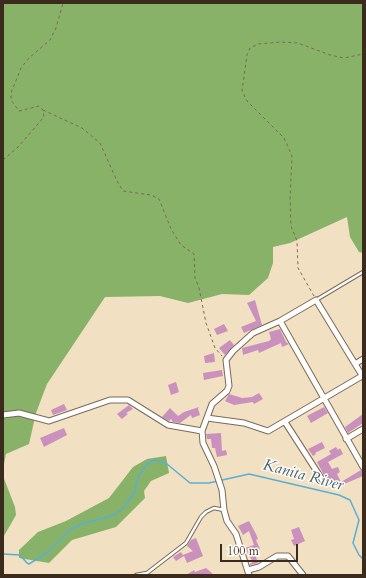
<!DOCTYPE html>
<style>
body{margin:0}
#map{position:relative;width:366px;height:578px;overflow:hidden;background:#f2e0c2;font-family:Cardo,serif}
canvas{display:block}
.frame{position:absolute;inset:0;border:4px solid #3b2a1e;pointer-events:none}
.scale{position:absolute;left:220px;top:544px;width:78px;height:18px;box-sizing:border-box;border:2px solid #3b2a1e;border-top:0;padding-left:5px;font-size:12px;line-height:14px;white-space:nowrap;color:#3b2a1e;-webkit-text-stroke:3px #fdfcf7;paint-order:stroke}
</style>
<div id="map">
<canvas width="366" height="578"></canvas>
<div class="frame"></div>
<div class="scale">100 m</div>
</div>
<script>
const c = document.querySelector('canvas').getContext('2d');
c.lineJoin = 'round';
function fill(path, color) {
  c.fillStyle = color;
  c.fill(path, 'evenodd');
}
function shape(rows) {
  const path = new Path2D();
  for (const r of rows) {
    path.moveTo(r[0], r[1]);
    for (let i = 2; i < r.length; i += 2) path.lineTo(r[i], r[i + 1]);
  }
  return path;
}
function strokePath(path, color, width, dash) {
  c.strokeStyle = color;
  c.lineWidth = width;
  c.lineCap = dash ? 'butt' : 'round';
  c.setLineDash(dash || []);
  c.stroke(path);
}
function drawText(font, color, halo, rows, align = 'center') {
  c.font = font + ' Cardo,serif';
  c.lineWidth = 3;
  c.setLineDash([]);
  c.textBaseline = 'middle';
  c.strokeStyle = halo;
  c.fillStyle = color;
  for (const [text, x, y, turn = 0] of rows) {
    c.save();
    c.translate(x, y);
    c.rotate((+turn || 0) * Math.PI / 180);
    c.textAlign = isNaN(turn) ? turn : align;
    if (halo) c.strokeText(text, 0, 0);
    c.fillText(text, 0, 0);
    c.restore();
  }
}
fill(shape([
 [3,3,363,3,363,253,359,252,350,237,347,217,290,243,273,247,273,263,268,278,249,295,222,294,188,303,160,296,105,297,47,384,36,413,29,444,6,454,3,469],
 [166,456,169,473,151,481,144,491,145,498,116,527,72,540,49,563,19,558,19,550,38,532,66,521,109,498,133,467,147,459],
 [3,476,15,507,16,515,4,536]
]), '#87b268');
strokePath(shape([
 [3,554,20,555,27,563,29,564,48,552,71,529,82,524,115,515,126,505,135,491,138,477,147,464,154,460,161,461,167,464,190,483,209,483,249,474,339,495,350,500,359,520,353,543,359,555,363,559]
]), '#58afd5', 1.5);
fill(shape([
 [255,300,262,325,244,333,241,327,256,321,247,303],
 [224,324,228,331,217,335,214,329],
 [280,329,286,342,289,344,282,347,281,343,259,353,258,350,243,355,242,348,269,341,271,339,269,332],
 [230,340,234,345,225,355,219,348],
 [214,353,215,362,205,363,204,356],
 [222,370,223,376,204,380,203,373],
 [176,382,179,392,171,395,168,385],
 [259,393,263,399,254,404,253,402,234,405,225,401,229,394,242,398,252,397],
 [64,404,67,410,53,415,51,410],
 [129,405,133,409,126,413,128,414,122,419,117,414],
 [199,407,198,409,200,415,192,418,191,415,180,423,173,422,171,419,169,421,162,417,170,408,178,416,184,412],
 [324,407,328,413,311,423,307,416],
 [363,414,363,423,348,433,345,427],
 [64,428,67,435,44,447,40,438],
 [221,433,222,451,226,450,227,455,217,457,215,448,212,448,211,439,207,439,206,434],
 [322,442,325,448,315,453,316,454,313,456,308,449],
 [336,447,338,450,340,448,343,454,328,462,332,469,338,467,340,472,337,474,341,482,361,470,363,472,363,476,337,487,332,478,327,481,317,462,331,454,329,451],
 [249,521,256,534,258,539,256,540,260,549,254,551,258,563,250,565,250,564,253,562,245,548,254,545,249,531,243,535,238,526],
 [299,527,305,541,294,546,291,540,294,539,291,530],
 [196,538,203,556,187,563,184,556,176,561,173,557,181,552,183,555,193,551,187,546,191,540],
 [206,568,212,573,211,575,186,575,194,570,195,572]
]), '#ca91bd');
const service = shape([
 [316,300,363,272],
 [136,575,147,573,186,543,201,517,206,512,214,508,224,510]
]);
const minor = shape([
 [280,321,363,467],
 [355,364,363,359],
 [3,415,19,413,49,421,110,400,128,400,168,425,202,431,203,443,214,466,222,490,224,510,227,521,236,534,249,575],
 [207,418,244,423,268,431,362,376],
 [285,422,323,481],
 [202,431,212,404,227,391,229,386,226,360,233,351,253,333,280,321,316,300,363,377],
 [346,439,363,429],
 [248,570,259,567,277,556,288,556,303,575]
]);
strokePath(service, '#7b6a57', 4.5);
strokePath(minor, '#7b6a57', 7);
strokePath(shape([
 [43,110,82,128,100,143,117,181,123,191,151,195,159,199,171,229,181,245,194,254,195,278,199,288,206,323,215,348,222,356],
 [3,160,18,147,44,117,43,110,39,106,19,111,11,100,11,93,21,68,29,58,50,40,56,28,63,3],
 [314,296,298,268,297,241,291,226,290,199,292,156,284,138,247,101,242,91,247,55,250,48,258,44,280,42,298,43,330,55,344,58,363,54]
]), '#7b6a57', 1, [3, 3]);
strokePath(service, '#fff', 2.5);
strokePath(minor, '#fff', 5);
drawText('italic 16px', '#475f67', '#fdfcf7', [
 ["Kanita River",303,476,15]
]);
</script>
